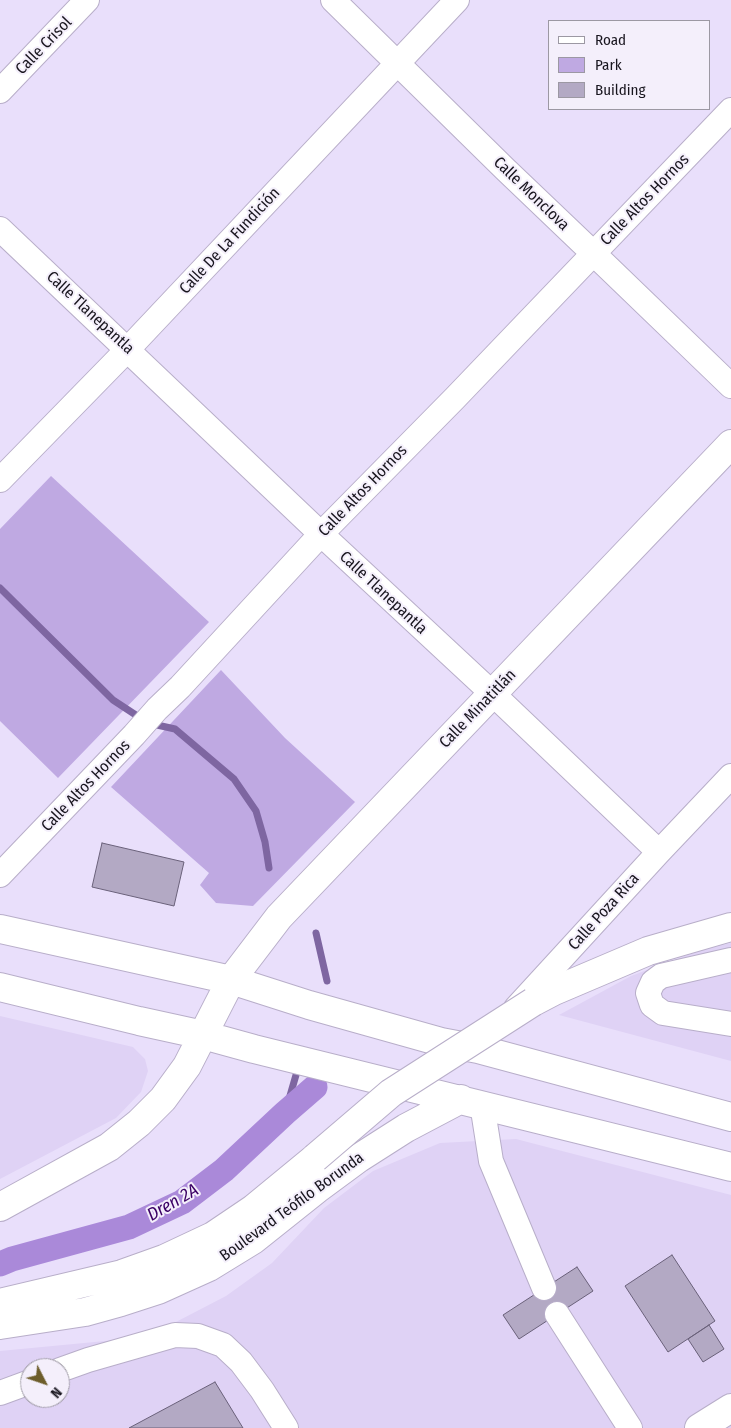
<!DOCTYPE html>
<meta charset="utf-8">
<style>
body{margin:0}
#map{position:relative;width:731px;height:1428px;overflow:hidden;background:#e9dffb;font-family:"Fira Sans Condensed",sans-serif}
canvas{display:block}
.legend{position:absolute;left:548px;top:20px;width:162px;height:90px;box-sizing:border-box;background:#f4effb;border:1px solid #9c98a3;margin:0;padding:6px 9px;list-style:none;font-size:15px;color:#18151e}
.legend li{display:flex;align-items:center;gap:10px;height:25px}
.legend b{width:25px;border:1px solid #9c98a3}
.north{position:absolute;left:20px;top:1358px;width:50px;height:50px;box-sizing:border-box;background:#f4effb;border:1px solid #9c98a3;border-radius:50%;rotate:131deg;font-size:14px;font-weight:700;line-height:20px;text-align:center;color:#18151e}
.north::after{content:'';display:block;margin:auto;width:18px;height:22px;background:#6d5d2b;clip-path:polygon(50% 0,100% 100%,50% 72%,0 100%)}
</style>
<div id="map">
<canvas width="731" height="1428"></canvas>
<ul class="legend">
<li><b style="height:6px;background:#fff"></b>Road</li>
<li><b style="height:14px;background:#bfa9e2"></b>Park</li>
<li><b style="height:14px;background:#b3a9c4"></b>Building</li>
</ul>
<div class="north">N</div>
</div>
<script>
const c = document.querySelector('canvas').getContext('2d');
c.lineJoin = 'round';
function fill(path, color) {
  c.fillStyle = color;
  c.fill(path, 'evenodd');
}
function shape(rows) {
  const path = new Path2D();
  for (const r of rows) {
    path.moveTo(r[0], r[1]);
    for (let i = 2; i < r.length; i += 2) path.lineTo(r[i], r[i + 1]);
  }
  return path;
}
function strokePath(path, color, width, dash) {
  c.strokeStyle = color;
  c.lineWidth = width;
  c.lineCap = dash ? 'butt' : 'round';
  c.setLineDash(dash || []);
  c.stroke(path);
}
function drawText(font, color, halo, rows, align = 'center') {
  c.font = font + ' "Fira Sans Condensed",sans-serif';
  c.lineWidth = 4;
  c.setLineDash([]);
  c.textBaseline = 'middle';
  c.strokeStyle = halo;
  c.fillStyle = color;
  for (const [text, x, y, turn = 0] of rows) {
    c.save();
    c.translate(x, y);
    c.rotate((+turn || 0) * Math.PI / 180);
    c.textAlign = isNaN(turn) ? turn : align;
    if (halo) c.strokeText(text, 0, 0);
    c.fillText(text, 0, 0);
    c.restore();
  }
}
fill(shape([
 [731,943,731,1061,559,1015,631,976,698,951],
 [0,1016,133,1047,145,1059,148,1071,141,1092,116,1118,0,1179],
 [516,1139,731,1195,731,1428,0,1428,0,1351,147,1337,226,1296,272,1263,324,1208,373,1171,440,1143],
 [30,1368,60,1368,60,1398,30,1398]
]), '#dfd2f5');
fill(shape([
 [51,476,209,622,58,778,0,721,0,529],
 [221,670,285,738,355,802,253,906,216,903,200,885,209,873,111,787]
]), '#bfa9e2');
strokePath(shape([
 [0,588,113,700,148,723,175,729,234,779,256,811,265,842,269,868],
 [316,933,327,981],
 [285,1113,296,1075]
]), '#7e66a1', 7);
strokePath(shape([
 [0,1264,12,1259,129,1227,182,1202,224,1170,285,1113,315,1087]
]), '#aa89d9', 25);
const building = shape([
 [102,843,184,862,174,906,92,887,102,843],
 [672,1255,715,1321,668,1352,625,1286,672,1255],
 [577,1267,593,1291,519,1339,503,1315,577,1267],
 [709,1325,724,1349,703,1362,688,1339,709,1325],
 [215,1382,243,1428,129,1428,215,1382]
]);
fill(building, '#b3a9c4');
strokePath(building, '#6a617a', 1);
const minor = shape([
 [333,0,505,169,593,253,731,386],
 [0,91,87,0],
 [0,229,321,534,493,694,659,852],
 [0,480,128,349,457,0],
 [0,875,134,735,157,709,180,687,321,534,455,398,731,110],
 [731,960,661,976,653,982,648,993,652,1005,663,1013,731,1024],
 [516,1008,659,852,731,776],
 [482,1104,491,1161,544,1288],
 [557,1314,630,1428],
 [60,1370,88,1360,175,1335,198,1336,223,1345,241,1362,262,1390,286,1428],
 [0,1393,30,1382]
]);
const major = shape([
 [0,929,231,980,309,1005,441,1042,478,1049,731,1117],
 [0,987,139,1021,203,1035,254,1049,731,1167],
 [533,1002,554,991,648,951,731,927],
 [0,1207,109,1147,139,1123,163,1099,187,1066,231,980,279,917,731,444],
 [0,1303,122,1274,164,1259,213,1236,253,1209,315,1158],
 [0,1325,85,1312,121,1302,158,1290,209,1267,253,1240,317,1189,359,1158,406,1128,461,1099],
 [699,1428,731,1408]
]);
strokePath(minor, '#b8aec9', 26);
strokePath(major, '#b8aec9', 30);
strokePath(minor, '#fff', 24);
strokePath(major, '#fff', 28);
const majorBridge = shape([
 [315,1158,391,1093,533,1002]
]);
strokePath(majorBridge, '#b8aec9', 30, []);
strokePath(majorBridge, '#fff', 28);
drawText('16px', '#18151e', '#f4effb', [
 ["Calle Crisol",44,46,-46],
 ["Calle Monclova",531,194,44],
 ["Calle Altos Hornos",645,200,-46],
 ["Calle De La Fundición",230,241,-47],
 ["Calle Tlanepantla",90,313,43],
 ["Calle Altos Hornos",363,491,-46],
 ["Calle Tlanepantla",383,593,43],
 ["Calle Minatitlán",478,709,-46],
 ["Calle Altos Hornos",86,786,-46],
 ["Calle Poza Rica",604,912,-48],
 ["Boulevard Teófilo Borunda",292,1207,-36]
]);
drawText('italic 18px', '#3a0064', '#f4effb', [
 ["Dren 2A",173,1203,-30]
]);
</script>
